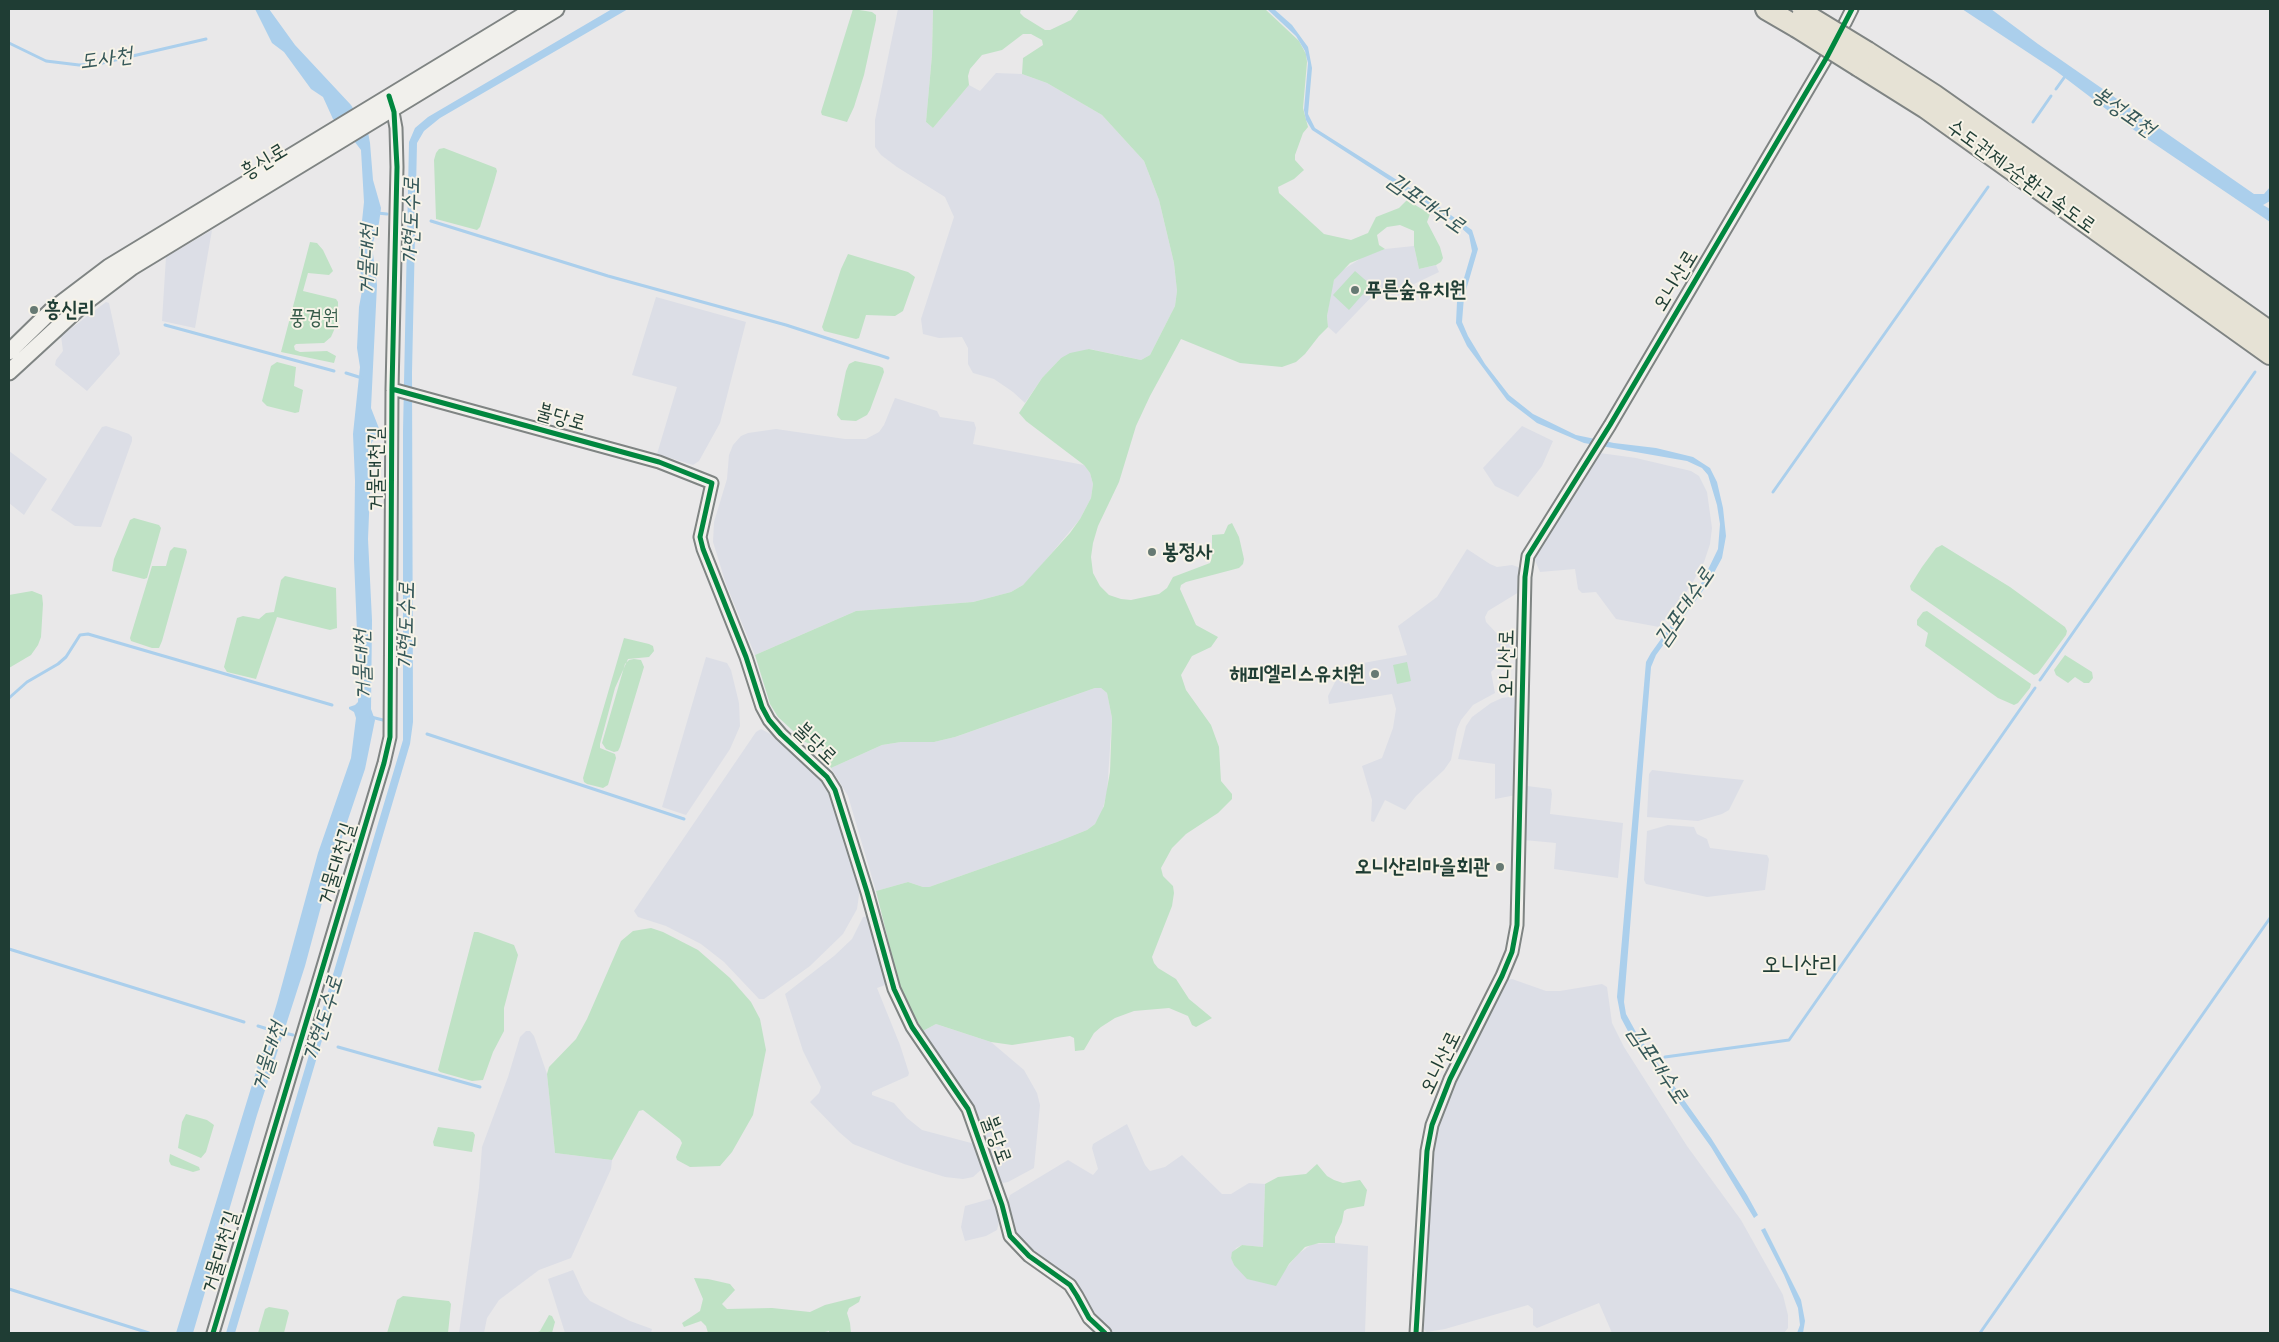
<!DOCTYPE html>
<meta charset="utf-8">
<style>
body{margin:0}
#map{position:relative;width:2279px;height:1342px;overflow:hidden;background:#e9e8e9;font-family:Caveat,sans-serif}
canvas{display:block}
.frame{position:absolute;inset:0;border:10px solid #1f3d34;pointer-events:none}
</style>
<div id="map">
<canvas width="2279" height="1342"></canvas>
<div class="frame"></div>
</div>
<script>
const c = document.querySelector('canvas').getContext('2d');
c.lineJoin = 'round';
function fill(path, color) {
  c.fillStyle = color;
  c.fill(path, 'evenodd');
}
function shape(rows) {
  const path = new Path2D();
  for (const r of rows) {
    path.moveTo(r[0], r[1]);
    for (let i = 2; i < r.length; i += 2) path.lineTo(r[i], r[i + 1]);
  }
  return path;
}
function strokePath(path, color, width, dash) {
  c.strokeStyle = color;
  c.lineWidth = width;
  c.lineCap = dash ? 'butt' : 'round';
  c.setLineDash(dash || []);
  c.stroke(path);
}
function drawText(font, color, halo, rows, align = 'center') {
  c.font = font + ' Caveat,"Poor Story",sans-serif';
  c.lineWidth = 4;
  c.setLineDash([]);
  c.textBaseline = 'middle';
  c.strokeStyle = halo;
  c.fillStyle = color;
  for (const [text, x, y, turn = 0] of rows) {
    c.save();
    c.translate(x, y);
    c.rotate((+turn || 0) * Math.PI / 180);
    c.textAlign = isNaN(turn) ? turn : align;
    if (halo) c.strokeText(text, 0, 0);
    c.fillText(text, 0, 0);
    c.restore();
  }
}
fill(shape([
 [898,9,933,9,932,55,926,122,933,128,969,85,980,91,996,73,1022,74,1047,83,1102,115,1144,161,1159,200,1174,263,1177,291,1175,306,1150,355,1141,360,1090,349,1061,358,1042,378,1025,403,1013,392,994,379,973,373,968,364,968,348,962,337,939,338,923,334,921,319,954,217,945,197,897,167,881,155,875,147,875,120],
 [212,230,195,328,162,321,166,257],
 [1414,246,1419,269,1436,265,1439,272,1412,285,1395,299,1386,289,1379,289,1336,334,1328,327,1327,316,1331,290,1334,280,1341,271,1363,257,1385,249],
 [656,297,746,322,720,423,699,461,693,465,657,454,677,387,632,375],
 [106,302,109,303,120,354,87,391,55,365,56,360,63,351,61,336],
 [895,398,937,411,940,417,974,422,976,428,973,444,1084,465,1090,473,1093,484,1091,498,1080,519,1036,572,1023,585,1011,592,973,602,856,611,755,655,726,584,713,542,714,522,727,479,729,455,733,445,741,436,748,433,776,429,845,439,866,439,879,432,884,425],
 [106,426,129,434,132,437,132,441,101,527,75,526,51,510,96,436,102,427],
 [1522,426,1553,441,1542,466,1518,497,1495,486,1483,468],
 [9,451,47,479,24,515,9,503],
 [1600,453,1636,458,1691,471,1699,476,1707,492,1712,528,1710,544,1704,562,1690,587,1659,627,1616,619,1596,592,1582,593,1578,589,1575,569,1540,572,1534,558,1587,467],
 [1467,549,1490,564,1497,567,1512,565,1518,567,1520,572,1519,592,1488,611,1485,617,1486,622,1501,638,1518,643,1518,656,1501,662,1491,672,1495,693,1473,705,1461,720,1457,729,1451,760,1444,770,1416,796,1405,810,1385,800,1374,822,1371,821,1372,800,1362,766,1382,758,1393,728,1396,709,1392,694,1329,704,1328,696,1336,680,1336,668,1407,655,1398,626,1437,597],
 [706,657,727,663,731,670,739,703,740,726,730,749,686,815,662,807],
 [1095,688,1101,688,1107,693,1112,718,1107,793,1101,815,1095,824,1087,830,1057,842,929,887,923,887,908,882,876,891,848,796,831,768,882,745,901,742,934,742,955,737],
 [1517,696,1516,795,1495,799,1495,764,1458,759,1466,726,1472,717,1491,703,1502,698],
 [761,729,776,737,804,761,827,786,833,798,853,858,860,888,857,909,843,934,810,966,764,999,759,999,724,962,701,944,666,926,638,917,634,911,756,732],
 [1652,770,1694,775,1744,780,1729,810,1722,814,1698,821,1647,817,1649,774],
 [1527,786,1551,789,1552,794,1550,814,1623,823,1618,878,1554,869,1556,843,1524,840],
 [1668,825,1694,827,1697,834,1707,839,1710,848,1767,855,1769,859,1765,890,1707,897,1646,884,1644,880,1647,831],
 [869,916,888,984,877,988,900,1045,909,1073,908,1076,872,1092,872,1095,894,1103,907,1118,922,1130,975,1144,983,1168,973,1177,963,1179,945,1177,904,1164,853,1144,839,1132,810,1102,819,1093,821,1087,803,1051,785,994,834,956,852,939,863,917],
 [1512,979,1546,991,1560,991,1602,984,1607,987,1612,1023,1624,1047,1687,1146,1741,1220,1783,1295,1788,1315,1788,1328,1784,1333,1612,1333,1599,1303,1537,1328,1533,1325,1533,1309,1528,1305,1445,1329,1427,1332,1423,1329,1433,1150,1436,1128,1454,1083,1479,1033,1506,980],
 [936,1024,991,1042,1024,1070,1037,1093,1040,1105,1034,1168,1008,1182,1003,1183,1000,1180,968,1100,923,1031],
 [526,1031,530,1031,534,1036,547,1074,555,1153,612,1160,611,1169,571,1258,539,1270,499,1300,487,1318,484,1333,459,1333,479,1188,482,1147,508,1077,520,1037],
 [1127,1124,1145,1165,1150,1171,1165,1167,1182,1155,1222,1194,1231,1194,1249,1183,1265,1184,1263,1247,1242,1245,1236,1248,1231,1257,1234,1265,1284,1271,1298,1254,1312,1244,1335,1243,1368,1246,1365,1333,1112,1333,1017,1235,1008,1201,1010,1195,1068,1160,1093,1175,1098,1169,1092,1148,1093,1144],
 [990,1199,996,1200,1000,1218,997,1230,986,1236,965,1241,961,1227,965,1206],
 [573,1270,584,1294,590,1301,630,1321,652,1329,651,1333,565,1333,548,1279]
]), '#dcdee6');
fill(shape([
 [853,9,872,12,876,15,876,20,864,75,854,107,847,122,822,115,821,112],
 [933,9,1021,9,1020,13,1024,17,1045,30,1050,30,1071,20,1079,9,1265,9,1299,41,1306,54,1307,62,1303,108,1308,127,1303,133,1295,155,1295,160,1304,170,1294,179,1278,187,1279,193,1324,234,1351,240,1368,233,1376,217,1399,208,1407,200,1430,214,1427,222,1440,247,1443,258,1441,262,1436,265,1419,269,1414,246,1414,231,1400,225,1387,227,1377,235,1379,245,1385,249,1350,263,1334,280,1327,316,1328,327,1319,336,1305,354,1296,362,1282,367,1240,363,1181,339,1150,396,1136,426,1119,482,1098,526,1093,543,1091,557,1093,573,1100,586,1109,595,1121,599,1131,600,1159,594,1167,588,1173,577,1210,563,1212,557,1212,535,1224,534,1228,525,1232,523,1239,537,1244,559,1243,564,1239,568,1186,582,1181,585,1180,589,1196,625,1218,637,1211,647,1192,656,1181,675,1186,690,1211,725,1219,747,1221,781,1232,794,1232,799,1218,813,1186,834,1172,848,1161,868,1163,876,1173,886,1174,893,1172,906,1152,957,1154,963,1158,968,1176,979,1189,999,1212,1018,1196,1027,1192,1025,1188,1016,1169,1008,1134,1011,1115,1018,1101,1027,1094,1033,1084,1050,1075,1051,1074,1038,1070,1036,1012,1045,991,1042,936,1024,923,1031,904,998,898,980,876,891,908,882,923,887,929,887,1057,842,1087,830,1095,824,1104,806,1110,772,1112,718,1107,693,1101,688,1095,688,955,737,934,742,901,742,882,745,831,768,821,748,805,742,778,717,770,704,755,655,856,611,973,602,1011,592,1023,585,1070,533,1080,519,1091,498,1093,484,1090,473,1084,465,1026,421,1019,413,1042,378,1061,358,1070,353,1089,349,1141,360,1150,355,1175,306,1177,291,1174,263,1159,200,1144,161,1102,115,1047,83,1022,74,1023,58,1043,45,1042,40,1031,34,1023,34,1002,50,982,55,970,69,968,76,969,85,933,128,926,122,932,55],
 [444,148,496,168,497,171,494,182,480,227,477,230,436,219,434,160,436,153,439,149],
 [310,242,317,243,323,250,333,271,329,275,308,273,303,291,336,299,338,302,338,321,331,337,324,343,296,344,294,346,295,350,300,352,327,351,336,356,334,363,281,352],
 [848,254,908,272,915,277,903,311,895,316,866,315,859,338,856,339,824,331,822,327,841,269],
 [1355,271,1371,285,1349,310,1333,295],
 [855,361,879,366,883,368,884,372,870,410,867,415,856,421,841,420,837,415,846,371,849,364],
 [277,362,296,367,294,386,303,390,299,412,295,413,267,406,262,401,271,366],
 [134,518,159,525,161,528,147,578,144,579,112,571,114,559,128,525,130,520],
 [1942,545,2010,587,2065,627,2067,631,2066,635,2038,673,2034,675,1911,590,1910,586,1922,567,1936,548],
 [174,547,186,549,187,552,162,641,159,648,152,648,131,641,130,638,152,566,166,566,170,551],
 [285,576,336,588,337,628,330,630,277,617,256,679,227,672,224,667,237,618,243,616,259,619,266,613,274,612,281,580],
 [32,591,42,595,43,604,41,637,38,645,31,655,9,668,9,595],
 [1927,611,2031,684,2030,688,2018,703,2014,705,1998,698,1925,646,1928,633,1917,625,1917,620,1923,612],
 [624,638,649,644,653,646,654,651,649,657,628,659,615,688,600,744,600,748,615,754,616,758,608,785,603,788,587,784,584,782,583,778],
 [2065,655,2092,672,2093,678,2089,683,2084,683,2075,677,2068,683,2056,675,2054,670],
 [634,659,641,660,644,667,620,747,618,751,614,752,606,749,602,743,625,664,629,660],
 [1407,662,1411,681,1397,684,1393,665],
 [651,928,663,932,698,950,730,978,751,1002,760,1019,766,1050,753,1115,732,1152,720,1166,690,1167,677,1160,676,1157,682,1143,680,1139,643,1110,639,1111,612,1160,555,1153,547,1074,549,1067,576,1039,587,1019,621,941,633,931],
 [474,932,478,932,514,945,518,955,504,1008,504,1031,493,1052,483,1080,472,1081,440,1072,438,1070],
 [186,1114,207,1120,214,1125,206,1152,201,1158,178,1148,182,1122],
 [438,1127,473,1132,475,1135,472,1152,434,1146,433,1142],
 [170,1154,199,1167,200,1170,193,1172,171,1165,169,1161],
 [1317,1164,1327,1176,1334,1180,1343,1183,1360,1180,1367,1190,1364,1206,1347,1209,1344,1211,1342,1222,1335,1237,1335,1243,1319,1243,1305,1247,1289,1264,1276,1286,1247,1279,1234,1265,1231,1258,1232,1252,1242,1245,1263,1247,1265,1184,1278,1177,1306,1174],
 [694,1278,708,1279,730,1284,735,1290,722,1304,727,1309,772,1308,810,1312,825,1305,861,1296,859,1302,849,1308,847,1313,850,1323,851,1333,829,1333,829,1331,821,1333,708,1333,706,1326,701,1321,684,1327,682,1323,700,1311,703,1299],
 [403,1296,449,1301,451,1304,448,1333,387,1333,397,1300],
 [269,1307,287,1310,289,1313,284,1333,258,1333,265,1309],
 [549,1315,552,1316,555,1322,552,1333,536,1333,540,1331]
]), '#bfe2c5');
fill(shape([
 [255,9,269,9,295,45,351,105,368,132,370,143,373,180,381,208,379,223,372,246,377,285,371,408,380,431,372,442,368,539,372,620,371,709,375,720,365,769,330,873,305,966,257,1115,193,1333,176,1333,277,1003,318,853,351,758,356,718,354,712,349,709,349,707,355,705,358,702,359,681,354,559,355,481,353,434,360,367,357,348,359,307,362,291,359,250,364,202,361,150,345,129,333,119,323,97,311,89,284,52,272,43],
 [612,9,628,9,440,118,424,131,417,143,412,372,413,722,410,744,235,1333,226,1333,403,740,403,431,409,142,415,128,428,117],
 [1267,9,1274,9,1292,25,1308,47,1312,68,1308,114,1315,128,1438,206,1472,230,1478,249,1464,297,1462,322,1468,336,1485,364,1509,395,1533,414,1576,435,1614,443,1656,448,1693,457,1710,468,1717,482,1723,508,1726,536,1722,558,1709,582,1656,655,1651,667,1624,1002,1626,1014,1637,1034,1711,1138,1747,1195,1758,1215,1754,1218,1711,1147,1630,1035,1621,1018,1617,997,1646,662,1651,653,1702,582,1718,549,1720,524,1717,505,1708,475,1702,468,1687,461,1584,443,1537,423,1507,400,1467,346,1456,323,1457,302,1472,251,1469,235,1457,224,1312,130,1306,120,1304,110,1308,63,1305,51,1296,36],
 [1962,9,1991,9,2038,44,2254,194,2264,194,2270,187,2270,201,2263,205,2270,209,2270,222,2131,128,2056,71],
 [1765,1228,1801,1300,1805,1321,1803,1333,1797,1333,1800,1325,1798,1308,1784,1275,1761,1230]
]), '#abcfec');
strokePath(shape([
 [9,43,46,61,79,65,98,64,206,39],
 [2056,89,2066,75],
 [2033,122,2051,96],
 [377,213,387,214],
 [431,221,608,276,786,325,888,358],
 [165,325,334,371],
 [346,373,362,378],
 [1773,492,1988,187],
 [2040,680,2255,372],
 [9,698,27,682,58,664,66,657,80,635,88,634,332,705],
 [371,717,383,720],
 [427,734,684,819],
 [9,949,244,1022],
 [258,1026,271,1030],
 [280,1032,293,1035],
 [338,1047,480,1087],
 [1665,1057,1789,1040,2035,688],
 [9,1289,149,1333],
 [1980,1333,2270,918]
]), '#abcfec', 3);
const street = shape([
 [1845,23,1852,9],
 [392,389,659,462,712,483,700,537,703,549,746,657,762,707,769,720,781,734,827,777,835,790,867,892,894,989,912,1027,968,1109,1002,1205,1010,1236,1029,1256,1070,1285,1077,1296,1089,1318,1105,1333],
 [213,1333,384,763,390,737,392,389,397,167,396,128,391,101],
 [1416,1333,1427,1151,1432,1125,1450,1079,1502,976,1512,952,1517,925,1525,577,1528,556,1610,425,1827,57]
]);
const secondary = shape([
 [9,352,51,311,109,267,534,9],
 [9,372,83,304,132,267,556,9]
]);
const highway = shape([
 [1766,9,1797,27],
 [1867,52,1934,95,2270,332],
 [1859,66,1926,108,2270,354]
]);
strokePath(street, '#7f8483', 15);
strokePath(secondary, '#7f8483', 19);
strokePath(highway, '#7f8483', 24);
strokePath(street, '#f1f0ec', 11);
strokePath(secondary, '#f1f0ec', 15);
strokePath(highway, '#e6e2d5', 20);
const highwayBridge = shape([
 [1803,13,1867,52],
 [1797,27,1859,66]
]);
strokePath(highwayBridge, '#7f8483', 24, []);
strokePath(highwayBridge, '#e6e2d5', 20);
strokePath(shape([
 [392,389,659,462,712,483,700,537,703,549,746,657,762,707,769,720,781,734,827,777,835,790,867,892,894,989,912,1027,968,1109,1002,1205,1010,1236,1029,1256,1070,1285,1077,1296,1089,1318,1105,1333],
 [213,1333,384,763,390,737,392,389,397,167,394,112,389,96],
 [1416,1333,1427,1151,1432,1125,1450,1079,1502,976,1512,952,1517,925,1525,577,1528,556,1610,425,1827,57,1852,9]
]), '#00873e', 5);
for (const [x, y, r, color] of [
 [1355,290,5,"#667973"],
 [34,310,5,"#667973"],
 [1152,552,5,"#667973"],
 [1375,674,5,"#667973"],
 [1500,867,5,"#667973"]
]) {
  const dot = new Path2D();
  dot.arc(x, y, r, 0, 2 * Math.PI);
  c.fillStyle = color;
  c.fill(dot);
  strokePath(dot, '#f7f3e8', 2);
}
drawText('21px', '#1f3d34', '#f7f3e8', [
 ["흥신로",264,162,-31],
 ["수도권제2순환고속도로",2021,177,36],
 ["오니산로",1676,281,-59],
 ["불당로",561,418,16],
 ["거물대천길",376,469,-90],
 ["오니산로",1507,663,-89],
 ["불당로",815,744,44],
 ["거물대천길",337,864,-73],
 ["오니산로",1441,1063,-64],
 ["불당로",996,1140,70],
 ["거물대천길",221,1252,-73]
]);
drawText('bold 21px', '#1f3d34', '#f7f3e8', [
 ["푸른숲유치원",1365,290],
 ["흥신리",44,310],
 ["봉정사",1162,552],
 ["해피엘리스유치원",1365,674,"right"],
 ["오니산리마을회관",1490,867,"right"]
], 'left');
drawText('21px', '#385d4b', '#f7f3e8', [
 ["풍경원",314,318]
]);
drawText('italic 22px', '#365859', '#f7f3e8', [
 ["도사천",106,59,-8],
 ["봉성포천",2123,112,35],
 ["김포대수로",1426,204,35],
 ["가현도수로",412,221,-89],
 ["거물대천",368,260,-88],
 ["김포대수로",1685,607,-56],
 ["가현도수로",407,626,-89],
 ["거물대천",363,665,-91],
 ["가현도수로",324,1019,-73],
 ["거물대천",269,1057,-73],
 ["김포대수로",1657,1065,56]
]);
drawText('24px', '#1f3d34', '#f7f3e8', [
 ["오니산리",1800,966]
]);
</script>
